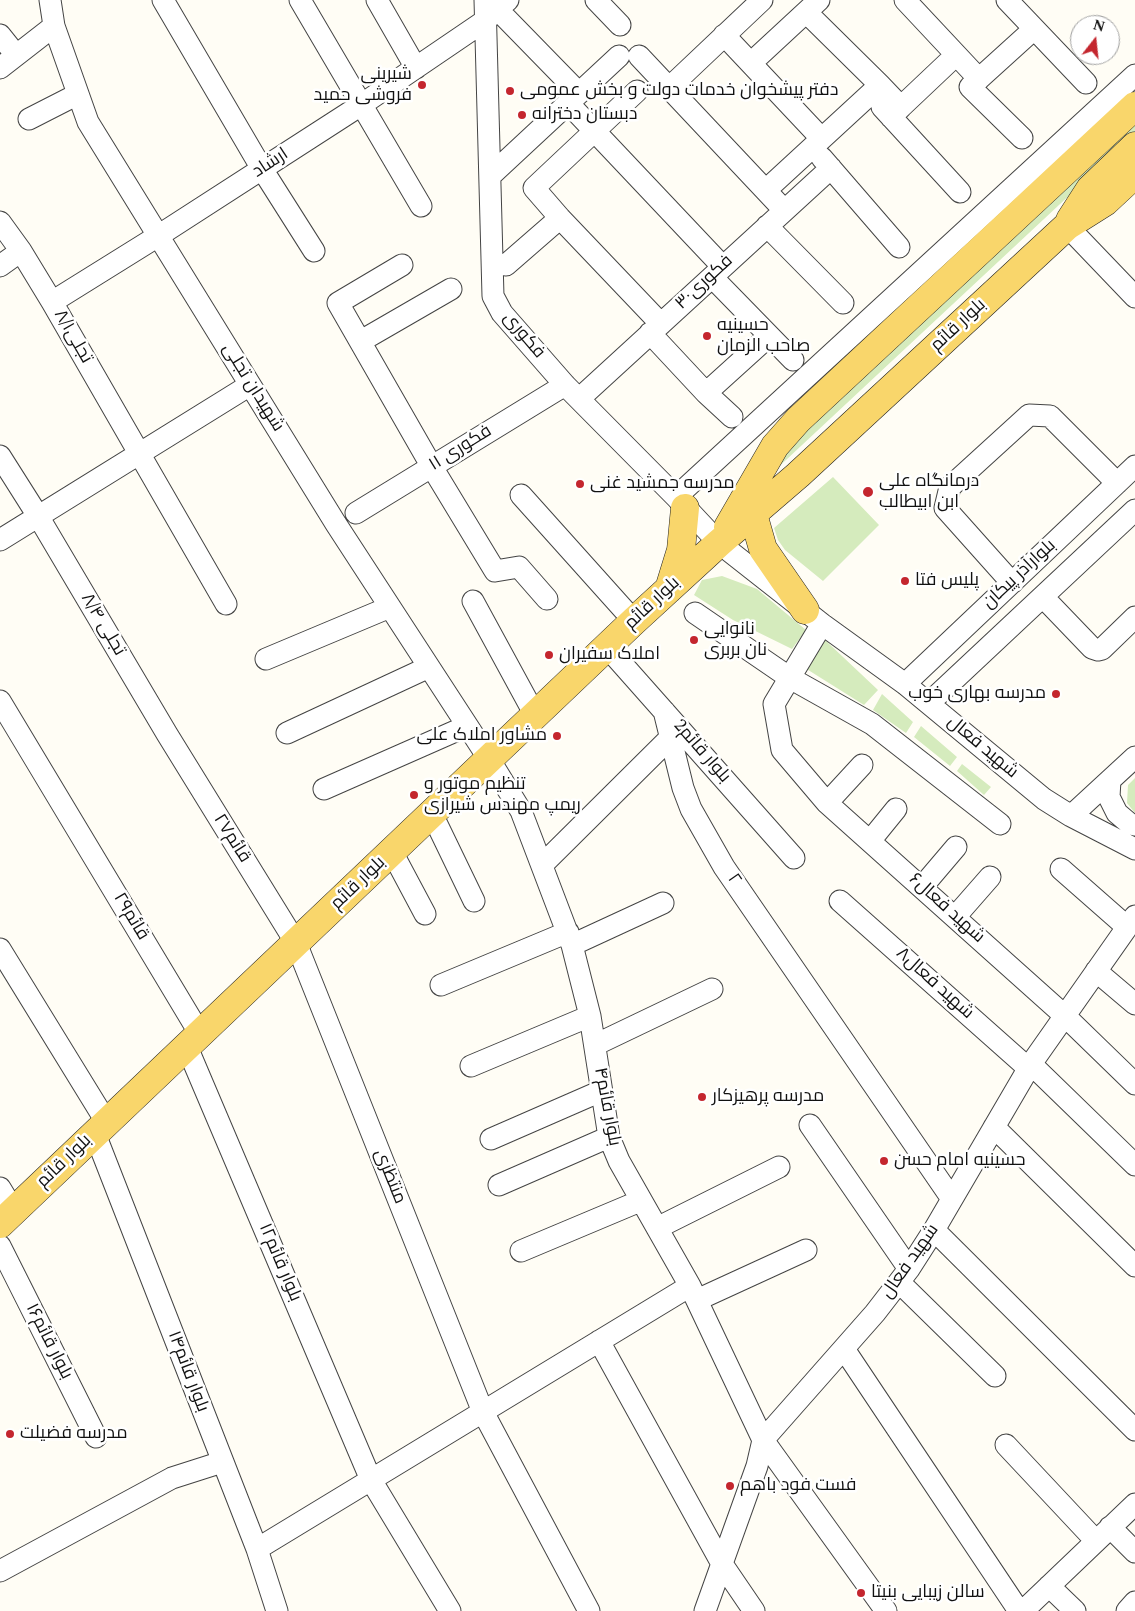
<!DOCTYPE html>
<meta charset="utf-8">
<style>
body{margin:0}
#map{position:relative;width:1135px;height:1611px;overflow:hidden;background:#fffdf5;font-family:Spectral,serif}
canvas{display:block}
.north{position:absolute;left:1070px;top:15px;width:50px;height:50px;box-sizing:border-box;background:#fff;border:1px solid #a0a0a0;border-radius:50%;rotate:16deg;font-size:14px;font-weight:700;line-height:20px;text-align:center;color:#111}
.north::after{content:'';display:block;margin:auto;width:18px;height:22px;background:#c4262e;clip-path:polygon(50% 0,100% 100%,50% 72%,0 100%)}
</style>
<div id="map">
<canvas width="1135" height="1611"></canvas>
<div class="north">N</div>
</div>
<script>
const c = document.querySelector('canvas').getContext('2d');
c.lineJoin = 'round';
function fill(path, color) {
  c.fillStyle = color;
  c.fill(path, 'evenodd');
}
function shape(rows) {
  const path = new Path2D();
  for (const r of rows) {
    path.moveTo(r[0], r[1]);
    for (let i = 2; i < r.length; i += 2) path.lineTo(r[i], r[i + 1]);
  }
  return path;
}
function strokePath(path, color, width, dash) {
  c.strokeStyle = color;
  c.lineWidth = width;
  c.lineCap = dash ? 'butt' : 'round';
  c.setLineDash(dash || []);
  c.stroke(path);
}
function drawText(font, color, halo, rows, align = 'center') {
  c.font = font + ' Spectral,Cairo,serif';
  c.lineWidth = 5;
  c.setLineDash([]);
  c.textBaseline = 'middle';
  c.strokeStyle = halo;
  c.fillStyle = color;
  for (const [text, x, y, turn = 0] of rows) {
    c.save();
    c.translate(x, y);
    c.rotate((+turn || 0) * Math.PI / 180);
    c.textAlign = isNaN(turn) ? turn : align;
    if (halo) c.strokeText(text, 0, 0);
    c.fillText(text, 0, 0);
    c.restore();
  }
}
fill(shape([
 [1135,120,1135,134,771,474,781,449],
 [833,477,879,525,823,581,785,550,778,540,774,528],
 [722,576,757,589,806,630,792,649,733,620,694,595,702,580],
 [825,640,878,690,864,705,805,668],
 [882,694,913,722,906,733,873,710],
 [921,726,957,757,950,766,914,737],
 [962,764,991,787,984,795,957,771],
 [1135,778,1135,813,1127,803,1128,785]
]), '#d5ebbd');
const minor = shape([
 [50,0,54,26,88,122,336,524,489,759,521,811,572,945,590,1016,609,1137,619,1161,690,1286,763,1440,886,1611],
 [163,0,262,169,314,251],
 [300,0,421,206],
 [377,0,416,68],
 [485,0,493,296,502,313,565,385,676,497,719,543,822,624,905,684,1044,799,1071,816,1135,849],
 [596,0,620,25],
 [905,0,979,79],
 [1007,0,1086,83],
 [498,10,579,93],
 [806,12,880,85,901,107,891,117],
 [0,35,16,55],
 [724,35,821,138],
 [639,56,784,210],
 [751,63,819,0],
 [0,68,54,26],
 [669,88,762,0],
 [637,91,534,188,560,218,661,324],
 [568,103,723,267],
 [882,107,960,192],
 [901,107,956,55],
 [29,119,78,94],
 [1022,138,970,87,1034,29],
 [822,158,899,247],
 [490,176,619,56],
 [766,190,880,85],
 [0,222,21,251,52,302,226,604],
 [767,226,843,303],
 [1067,226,1135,297],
 [402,265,338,303,432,467,495,571,519,567,547,599],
 [506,265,560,218],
 [0,266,21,251],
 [712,277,793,360],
 [52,302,158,236,361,105,486,20,508,0],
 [650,333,706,393,732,417],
 [361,341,451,289],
 [706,393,769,336],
 [580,398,831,168],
 [0,456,38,516,167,734,296,943,483,1412,589,1611],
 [521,495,634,621],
 [676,497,1135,75],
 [356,513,565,385],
 [0,540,250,385],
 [1012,583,945,508,950,487,1029,415,1050,416,1117,483],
 [1043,597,1092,648,1098,650,1102,649,1135,617],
 [473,601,535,715],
 [695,613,790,678,872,724,1000,824],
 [822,624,774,704,782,750,827,803,1065,1016,1135,1084],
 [607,647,794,858],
 [266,659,390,607],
 [905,684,1135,466],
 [0,701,200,1034],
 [929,703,1135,510],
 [664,711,683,788,691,809,724,867,952,1199],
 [287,733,429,667],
 [1110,780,1109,797,1117,813,1130,824,1135,825],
 [324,789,467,726],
 [827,803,862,765],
 [432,814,474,901],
 [1071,816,1135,757],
 [870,841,896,809],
 [392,852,425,914],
 [542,865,671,737],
 [1061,869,1127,927],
 [922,887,956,847],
 [840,901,1028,1068],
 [955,917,990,877],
 [572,945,663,903],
 [0,949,107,1123],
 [1096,971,1135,1004],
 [441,985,568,932],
 [595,1045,712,989],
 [187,1047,371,1480,450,1611],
 [1031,1064,1135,1165],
 [471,1066,590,1016],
 [810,1125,909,1269],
 [994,1127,1135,1266],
 [95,1134,257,1549,277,1611],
 [491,1139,601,1091],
 [499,1185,609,1137],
 [0,1188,14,1211],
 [657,1228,779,1167],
 [934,1230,1135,1430],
 [0,1246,96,1437],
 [521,1251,640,1201],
 [899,1282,995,1376],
 [697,1300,806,1250],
 [599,1341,722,1564,754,1611],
 [844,1349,1019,1611],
 [1006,1445,1096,1541],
 [1110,1527,1135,1552],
 [257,1549,690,1286],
 [0,1571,172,1478,222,1462],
 [1049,1586,1075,1611],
 [705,1611,757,1466,763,1440,875,1313,909,1269,934,1230,1031,1064,1135,916],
 [1023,1611,1135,1504],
 [1127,1611,1135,1602]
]);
const major = shape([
 [1070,220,1090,189,1135,146],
 [753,514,763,549,805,610],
 [728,527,775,446,798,420,1135,106],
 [669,589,681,550,685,508],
 [0,1224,634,621,719,543,798,475,1067,226,1105,202,1135,174]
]);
strokePath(minor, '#444', 23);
strokePath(major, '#222', 29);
strokePath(minor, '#fff', 21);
strokePath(major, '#f9d66b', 28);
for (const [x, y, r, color] of [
 [422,85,5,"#c4262e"],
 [510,91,5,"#c4262e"],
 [522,115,5,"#c4262e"],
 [707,336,5,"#c4262e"],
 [580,484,5,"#c4262e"],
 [868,492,6,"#c4262e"],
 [905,581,5,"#c4262e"],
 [694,640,5,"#c4262e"],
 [549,655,5,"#c4262e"],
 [1056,694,5,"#c4262e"],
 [557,736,5,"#c4262e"],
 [414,795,5,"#c4262e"],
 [702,1097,5,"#c4262e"],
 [884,1161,5,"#c4262e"],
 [10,1434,5,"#c4262e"],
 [730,1486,5,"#c4262e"],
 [861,1593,5,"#c4262e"]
]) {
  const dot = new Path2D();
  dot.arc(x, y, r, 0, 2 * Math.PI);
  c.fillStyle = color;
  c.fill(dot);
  strokePath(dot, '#fff', 2);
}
drawText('18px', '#111', '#fff', [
 ["شیرینی",412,75,"right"],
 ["فروشی حمید",412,96,"right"],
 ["دفتر پیشخوان خدمات دولت و بخش عمومی",520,91],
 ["دبستان دخترانه",532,115],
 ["حسینیه",717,326],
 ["صاحب الزمان",717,347],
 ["درمانگاه علی",879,482],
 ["ابن ابیطالب",879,503],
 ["مدرسه جمشید غنی",590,484],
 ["پلیس فتا",915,581],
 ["نانوایی",704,630],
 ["نان بربری",704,651],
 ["املاک سفیران",559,655],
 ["مدرسه بهاری خوب",1046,694,"right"],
 ["مشاور املاک علی",547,736,"right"],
 ["تنظیم موتور و",424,785],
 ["ریمپ مهندس شیرازی",424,806],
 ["مدرسه پرهیزکار",712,1097],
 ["حسینیه امام حسن",894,1161],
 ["مدرسه فضیلت",20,1434],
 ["فست فود باهم",740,1486],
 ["سالن زیبایی بنیتا",871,1593]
], 'left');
drawText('18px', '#111', '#fff', [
 ["ارشاد",271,164,-33],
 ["فکوری۳۰",705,283,-43],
 ["بلوار قائم",959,326,-43],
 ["فکوری",523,336,50],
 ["تجلی۸/۱",72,337,60],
 ["شهیدان تجلی",252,388,58],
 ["فکوری ۱۱",461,449,-32],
 ["بلوارآذر پیکان",1020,575,-43],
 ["بلوار قائم",653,604,-43],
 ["۸/۴ تجلی",102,625,59],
 ["شهید فعال",982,748,40],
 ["2بلوار قائم",701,752,49],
 ["قائم۲۷",231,839,58],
 ["۲",733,880,55],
 ["بلوار قائم",359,884,-44],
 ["شهید فعال۶",946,909,42],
 ["قائم۲۹",130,917,59],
 ["شهید فعال۸",934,984,42],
 ["بلوار قائم۴",606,1107,79],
 ["بلوار قائم",65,1162,-44],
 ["منتظزی",389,1177,68],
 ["شهید فعال",911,1262,-55],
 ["بلوار قائم۱۲",279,1263,67],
 ["بلوار قائم۱۶",48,1342,63],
 ["بلوار قائم۱۴",187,1372,69]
]);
</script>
